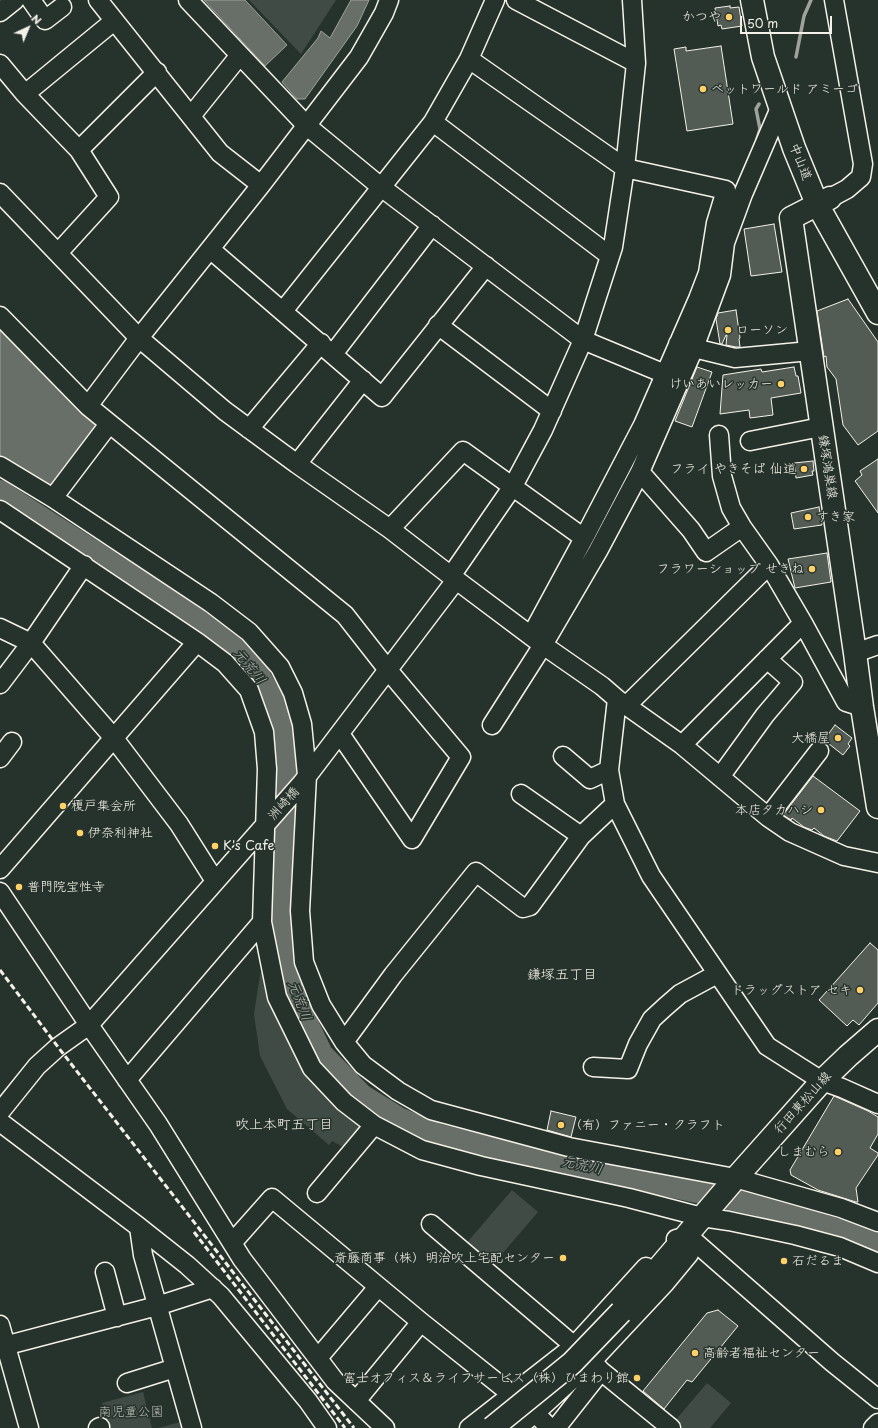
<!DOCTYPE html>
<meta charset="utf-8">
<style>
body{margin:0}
#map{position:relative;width:878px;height:1428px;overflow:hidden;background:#26332d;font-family:"Playpen Sans",sans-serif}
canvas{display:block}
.north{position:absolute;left:8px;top:8px;width:40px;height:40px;-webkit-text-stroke:3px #26332d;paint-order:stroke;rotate:44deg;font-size:11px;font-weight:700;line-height:16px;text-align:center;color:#f4f1e8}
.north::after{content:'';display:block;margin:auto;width:14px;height:18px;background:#f4f1e8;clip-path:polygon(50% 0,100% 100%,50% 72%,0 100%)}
.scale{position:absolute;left:740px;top:16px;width:92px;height:18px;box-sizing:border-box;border:2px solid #f4f1e8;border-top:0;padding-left:5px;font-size:12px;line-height:14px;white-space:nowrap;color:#f4f1e8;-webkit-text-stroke:3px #26332d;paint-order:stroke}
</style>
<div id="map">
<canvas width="878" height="1428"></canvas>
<div class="north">N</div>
<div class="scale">50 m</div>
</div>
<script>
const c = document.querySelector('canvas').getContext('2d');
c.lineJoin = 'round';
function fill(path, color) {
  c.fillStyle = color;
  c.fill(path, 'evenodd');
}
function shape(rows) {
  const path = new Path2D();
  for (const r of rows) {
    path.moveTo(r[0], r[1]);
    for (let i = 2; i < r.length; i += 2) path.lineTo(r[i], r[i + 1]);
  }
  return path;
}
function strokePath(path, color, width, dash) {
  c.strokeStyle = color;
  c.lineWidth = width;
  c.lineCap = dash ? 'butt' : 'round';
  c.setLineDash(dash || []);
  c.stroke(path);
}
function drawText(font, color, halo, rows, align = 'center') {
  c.font = font + ' "Playpen Sans","Klee One",sans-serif';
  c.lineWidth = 3;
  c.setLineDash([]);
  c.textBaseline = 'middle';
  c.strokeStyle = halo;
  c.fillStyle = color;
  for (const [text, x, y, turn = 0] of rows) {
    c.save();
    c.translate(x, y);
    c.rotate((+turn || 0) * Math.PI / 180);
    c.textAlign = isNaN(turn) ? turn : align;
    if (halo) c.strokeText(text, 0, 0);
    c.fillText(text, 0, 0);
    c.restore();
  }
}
fill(shape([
 [249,0,336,0,301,54],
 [265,962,284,1028,367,1123,349,1150,332,1141,329,1145,287,1109,260,1056,254,1014,260,975],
 [512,1190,538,1212,490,1268,464,1246],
 [707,1383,731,1403,710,1428,682,1428,674,1422],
 [143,1392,152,1428,109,1428,102,1403],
 [184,1421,185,1428,158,1428]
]), '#414b45');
const water = shape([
 [204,0,245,0,287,45,265,66,204,0],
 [351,0,369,0,357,26,305,99,297,99,282,82,318,38,321,31,330,38,351,0],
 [0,324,99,424,54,487,48,488,0,455,0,324]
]);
fill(water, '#676f68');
strokePath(water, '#9fa39b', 1);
strokePath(shape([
 [796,57,804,16,811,0],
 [757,139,760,129,756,109,759,104],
 [291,989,306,983]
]), '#9fa39b', 3.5);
strokePath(shape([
 [0,491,159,593,228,641,259,675,277,707,286,744,288,789,282,853,282,929,291,989,322,1054,362,1095,399,1118,439,1135,509,1152,758,1205,878,1242]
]), '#676f68', 22);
const building = shape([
 [730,6,730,8,739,7,742,26,722,29,721,25,718,26,715,8,730,6],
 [721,46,733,124,687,131,674,49,686,47,686,51,721,46],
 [774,224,782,272,751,276,744,229,774,224],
 [848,299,878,342,878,431,858,445,843,425,836,379,827,367,826,356,824,357,817,311,848,299],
 [736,310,740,338,739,339,740,347,736,347,726,345,727,335,726,335,722,344,720,344,716,319,718,313,736,310],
 [697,367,712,372,692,427,675,421,697,367],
 [794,367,796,376,798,376,801,393,771,398,773,415,750,418,749,410,720,414,723,375,761,369,762,372,794,367],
 [878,459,878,513,855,481,862,475,860,471,878,459],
 [813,461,814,471,812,471,813,475,796,478,794,463,813,461],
 [819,507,822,525,794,529,791,513,819,507],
 [827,553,831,582,795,588,788,559,827,553],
 [835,725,852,738,848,744,850,746,843,755,824,740,835,725],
 [813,776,860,811,837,841,824,836,814,828,812,830,804,827,792,818,791,820,783,815,813,776],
 [870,943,878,950,878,1003,859,1025,853,1020,847,1026,819,1000,870,943],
 [834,1096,868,1111,878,1117,878,1134,870,1148,878,1153,878,1155,856,1188,858,1202,856,1202,818,1190,791,1175,790,1170,834,1096],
 [551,1111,576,1117,571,1137,547,1130,551,1111],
 [718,1310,738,1326,692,1382,687,1380,664,1409,643,1391,707,1313,718,1310]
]);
fill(building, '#525c55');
strokePath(building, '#f4f1e8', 1);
const minor = shape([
 [31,0,45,20,62,7],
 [98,0,220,153,261,185],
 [188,0,307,126,381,187,583,340,665,374],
 [516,0,636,63],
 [0,12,15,0],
 [0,64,25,94,79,150,109,197,58,253],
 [25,94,114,21],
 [780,108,743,194,725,243,721,275,694,348,735,358,810,351],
 [191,116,240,55],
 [433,122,610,256],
 [79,150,157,72],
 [0,193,139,338,225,411,297,464,390,529,451,576,543,645,602,686,617,699,682,745,768,817,790,832,844,856,878,863],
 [830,198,847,189,861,177,863,164,834,0],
 [210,249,382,397,486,266],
 [283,311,433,122,469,59,495,0],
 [0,316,88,406,345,615,388,670,461,757,412,839,340,734],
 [438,325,552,411],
 [333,354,432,225],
 [88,406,139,338,261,185,359,57,384,13,389,0],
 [249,429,321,343],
 [719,435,722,476,731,508,742,527],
 [750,441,821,427],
 [297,464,363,380],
 [0,466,53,498,211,603,249,632,280,667,293,693,302,724,307,775,300,911,304,962,321,1005,344,1042,363,1065,398,1091,431,1110,569,1147,735,1178,841,1208,878,1222],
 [640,472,691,530,706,552,742,527,769,565,803,623],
 [53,498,109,424],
 [0,510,197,642,225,663,249,690,264,732,267,769,262,922,277,997,312,1068,344,1102,374,1125,422,1150,481,1166,629,1198,702,1217,729,1221,795,1235,840,1247,878,1263],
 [390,529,463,451,584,538,643,425,698,299,708,273,716,223,726,190,625,168,469,59],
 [451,576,513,486,543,430,583,340,613,247,625,168,636,63,632,0],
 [0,628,31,643,113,737,179,824,215,881],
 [531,636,584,538],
 [855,653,878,645],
 [0,684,31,643,84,565],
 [617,699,609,770,615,804,651,876,767,1046,822,1081,842,1088,878,1104],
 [627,705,769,565],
 [492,725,543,645,598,551,640,472,694,348,678,344],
 [682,745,803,623,846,702,862,707],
 [563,756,590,779,609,770],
 [0,758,12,742],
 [720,777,765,715,793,682,767,659],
 [521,794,581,836],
 [768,817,819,751],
 [0,869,197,642],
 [0,892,89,1025,158,1124,242,1259,335,1381,385,1428],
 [344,1042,393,975,476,872,523,908,530,906,581,836,615,804],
 [593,1067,628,1069,638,1044,652,1019,665,1007,680,994,717,974],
 [127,1080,262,922],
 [0,1112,37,1066,58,1047,89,1025,302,783,456,580],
 [0,1122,139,1227,187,1265,221,1296,308,1401,327,1428],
 [317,1193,374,1125],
 [431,1224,592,1361,601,1371,671,1428],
 [139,1227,143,1255,192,1428],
 [687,1235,832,1362,878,1399],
 [232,1243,272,1198,421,1322,535,1413,550,1428],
 [105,1272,117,1317],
 [0,1325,29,1428],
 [0,1347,157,1306,213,1288],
 [318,1358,378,1287],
 [127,1383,175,1368],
 [356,1401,421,1322],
 [98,1428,100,1427],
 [469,1428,574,1346,646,1267],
 [517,1428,535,1413,592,1361,665,1283,689,1254,685,1237,676,1239],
 [556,1428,601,1371],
 [873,1428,878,1423]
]);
const major = shape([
 [830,198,791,218,855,653,862,707,878,807],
 [621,1312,733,1181,822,1081,848,1056,878,1030]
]);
const highway = shape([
 [752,0,763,57,794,148,817,204,878,313]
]);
strokePath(minor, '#f4f1e8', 21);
strokePath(major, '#f4f1e8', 25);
strokePath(highway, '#f4f1e8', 25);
strokePath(minor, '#26332d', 18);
strokePath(major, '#26332d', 22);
strokePath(highway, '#26332d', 22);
strokePath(shape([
 [0,970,58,1047,354,1428],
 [194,1232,345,1428]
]), '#f4f1e8', 3, [6, 3]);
const majorBridge = shape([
 [492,1428,572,1363,621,1312]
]);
strokePath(majorBridge, '#f4f1e8', 25, []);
strokePath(majorBridge, '#26332d', 22);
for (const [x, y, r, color] of [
 [729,17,4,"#ffd166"],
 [703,89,4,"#ffd166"],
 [728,330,4,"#ffd166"],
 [781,384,4,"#ffd166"],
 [804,469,4,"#ffd166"],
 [808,517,4,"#ffd166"],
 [812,569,4,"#ffd166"],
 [838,738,4,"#ffd166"],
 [63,806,4,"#ffd166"],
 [821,810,4,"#ffd166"],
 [80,833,4,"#ffd166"],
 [215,846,4,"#ffd166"],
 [19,887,4,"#ffd166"],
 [860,990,4,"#ffd166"],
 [561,1125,4,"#ffd166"],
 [838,1152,4,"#ffd166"],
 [563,1258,4,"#ffd166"],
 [784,1261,4,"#ffd166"],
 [695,1353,4,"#ffd166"],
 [637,1378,4,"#ffd166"]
]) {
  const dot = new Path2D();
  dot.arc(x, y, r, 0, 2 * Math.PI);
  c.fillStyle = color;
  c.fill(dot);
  strokePath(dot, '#26332d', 1.5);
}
drawText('13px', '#f4f1e8', '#26332d', [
 ["かつや",721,17],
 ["ペットワールド アミーゴ",711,89,"left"],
 ["ローソン",736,330,"left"],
 ["けいあいレッカー",773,384],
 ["フライ やきそば 仙道",796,469],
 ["すき家",816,517,"left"],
 ["フラワーショップ せきね",804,569],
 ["大橋屋",830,738],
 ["榎戸集会所",71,806,"left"],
 ["本店タカハシ",813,810],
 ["伊奈利神社",88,833,"left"],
 ["K's Cafe",223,846,"left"],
 ["普門院宝性寺",27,887,"left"],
 ["ドラッグストア セキ",852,990],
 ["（有）ファニー・クラフト",569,1125,"left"],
 ["しまむら",830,1152],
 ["斎藤商事（株）明治吹上宅配センター",555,1258],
 ["石だるま",792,1261,"left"],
 ["高齢者福祉センター",703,1353,"left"],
 ["富士オフィス＆ライフサービス（株）ひまわり館",629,1378]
], 'right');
drawText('13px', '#f4f1e8', '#26332d', [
 ["中山道",800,162,68],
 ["鎌塚鴻巣線",827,467,81],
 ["洲崎橋",284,804,-48],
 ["行田東松山線",803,1103,-48]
]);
drawText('13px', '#bebfb7', '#26332d', [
 ["南児童公園",131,1412]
]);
drawText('italic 14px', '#bcbdb5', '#26332d', [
 ["元荒川",249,667,51],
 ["元荒川",299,1001,69],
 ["元荒川",582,1166,12]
]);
drawText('14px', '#f4f1e8', '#26332d', [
 ["鎌塚五丁目",562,975],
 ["吹上本町五丁目",284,1125]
]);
</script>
